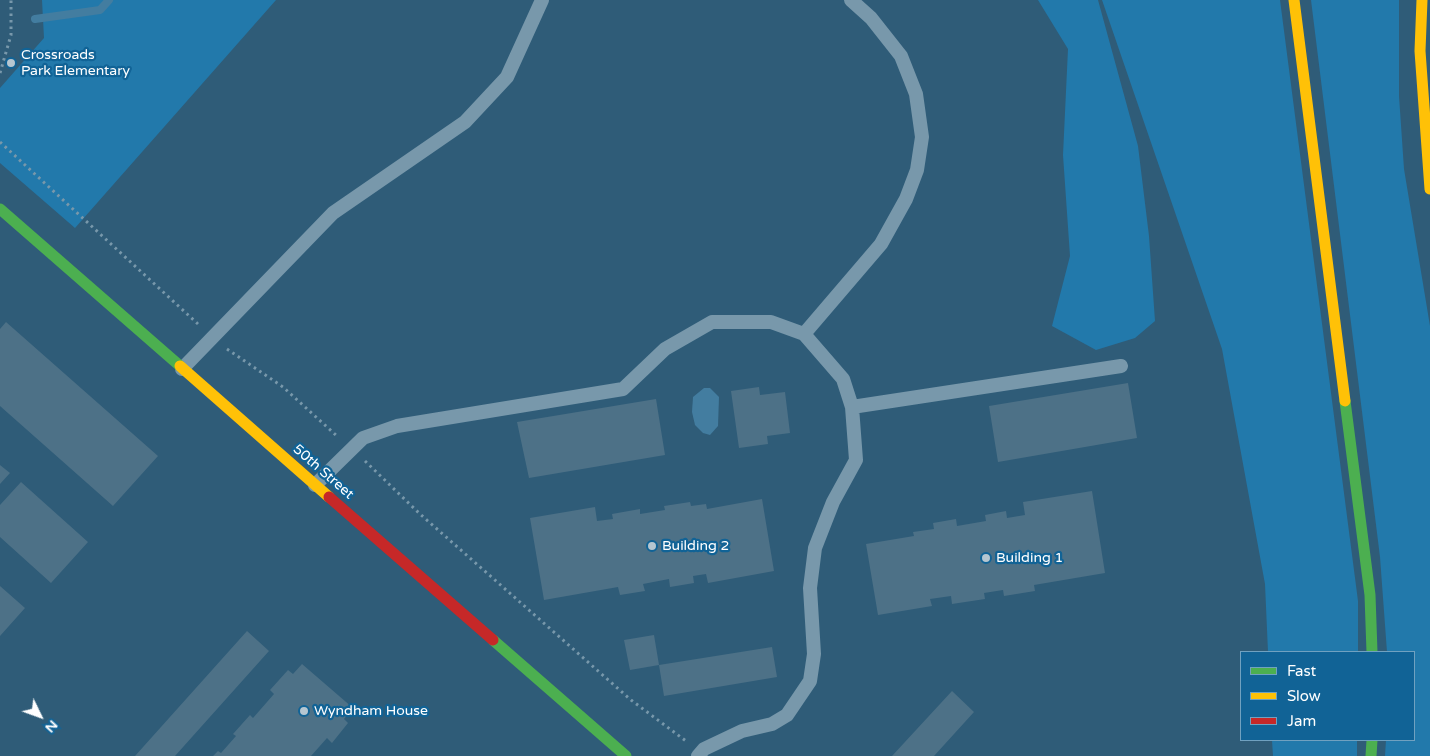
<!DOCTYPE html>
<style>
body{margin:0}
#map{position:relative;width:1430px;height:756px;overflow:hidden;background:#2f5c78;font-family:"Varela Round",sans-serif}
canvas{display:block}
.legend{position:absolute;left:1240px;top:651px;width:175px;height:90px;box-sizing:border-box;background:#116396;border:1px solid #70a1c0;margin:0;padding:6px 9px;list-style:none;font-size:15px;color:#fff}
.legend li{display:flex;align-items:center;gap:10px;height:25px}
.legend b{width:25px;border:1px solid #70a1c0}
.north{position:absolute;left:15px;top:691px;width:50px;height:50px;-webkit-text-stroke:4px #116396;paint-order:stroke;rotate:132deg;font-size:14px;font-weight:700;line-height:20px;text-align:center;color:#fff}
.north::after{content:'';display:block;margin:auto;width:18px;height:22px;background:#fff;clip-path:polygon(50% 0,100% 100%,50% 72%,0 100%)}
</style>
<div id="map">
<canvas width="1430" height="756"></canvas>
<ul class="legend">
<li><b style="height:6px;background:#4caf50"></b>Fast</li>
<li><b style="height:6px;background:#ffc107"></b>Slow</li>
<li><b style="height:6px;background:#c62828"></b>Jam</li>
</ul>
<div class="north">N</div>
</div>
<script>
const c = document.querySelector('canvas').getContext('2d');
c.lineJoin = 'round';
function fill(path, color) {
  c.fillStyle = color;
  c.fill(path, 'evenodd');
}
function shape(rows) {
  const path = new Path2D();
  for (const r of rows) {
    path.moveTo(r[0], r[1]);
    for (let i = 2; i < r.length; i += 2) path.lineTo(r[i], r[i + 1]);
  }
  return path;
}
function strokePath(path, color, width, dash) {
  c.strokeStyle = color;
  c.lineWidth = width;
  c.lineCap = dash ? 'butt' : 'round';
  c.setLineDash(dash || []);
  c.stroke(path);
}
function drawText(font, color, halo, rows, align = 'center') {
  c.font = font + ' "Varela Round",sans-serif';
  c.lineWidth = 4.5;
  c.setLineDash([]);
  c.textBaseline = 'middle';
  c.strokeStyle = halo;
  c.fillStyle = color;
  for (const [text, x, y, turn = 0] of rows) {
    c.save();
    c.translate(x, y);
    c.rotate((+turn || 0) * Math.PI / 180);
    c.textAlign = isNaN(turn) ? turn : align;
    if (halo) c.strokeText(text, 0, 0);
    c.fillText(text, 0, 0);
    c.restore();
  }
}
fill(shape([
 [42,0,276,0,75,228,0,163,0,88,44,38],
 [1038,0,1098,0,1138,146,1149,236,1155,321,1135,338,1096,350,1052,326,1070,256,1063,155,1068,49],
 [1102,0,1280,0,1358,601,1358,652,1268,652,1265,584,1222,349],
 [1311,0,1399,0,1399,96,1404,169,1430,326,1430,756,1385,756,1386,740,1414,740,1414,652,1387,652,1380,557],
 [1272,740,1357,740,1357,756,1273,756]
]), '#2279ab');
fill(shape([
 [704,388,710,388,719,397,718,426,710,435,703,433,695,425,692,412,693,397]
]), '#437da0');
strokePath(shape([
 [35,19,100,10,109,0]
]), '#437da0', 8);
fill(shape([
 [6,322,158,456,113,506,0,406,0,329],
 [1128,383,1137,438,998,462,989,406],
 [759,387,760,395,785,392,790,433,767,436,768,444,739,448,731,391],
 [656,399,665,455,529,478,517,422],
 [0,465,10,473,0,484],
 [21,482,88,542,51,583,0,537,0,505],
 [1092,491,1105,573,1034,585,1035,591,1004,596,1003,590,984,593,985,599,952,604,951,596,930,599,932,606,878,615,866,544,914,536,913,532,934,529,933,523,956,519,957,526,986,521,985,515,1006,511,1007,518,1025,515,1023,502],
 [762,499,774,571,708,583,706,574,693,576,694,583,670,587,669,579,643,584,645,591,620,595,618,587,544,600,530,518,595,507,597,521,613,519,612,514,640,509,640,514,665,510,664,506,690,502,691,506,706,504,707,509],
 [0,586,25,608,0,636],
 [247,631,269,651,175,756,135,756],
 [654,635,659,665,630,670,624,640],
 [772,647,777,677,664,696,659,665],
 [302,664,353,708,344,719,348,723,332,743,327,738,311,756,213,756,218,751,221,753,236,736,233,734,250,715,253,718,274,694,270,690,288,670,293,674],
 [952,691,974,712,934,756,892,756]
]), '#4d7187');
strokePath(shape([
 [0,73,11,35,11,0],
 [0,142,198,324],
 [227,349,283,387,338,437],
 [365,461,420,514,631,700,686,741]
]), '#7898ab', 3, [2.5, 4]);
strokePath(shape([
 [804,334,881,244,906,199,917,170,922,137,916,94,901,56,871,18,851,0],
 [182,369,333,213,465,122,507,77,542,0],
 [852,407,1121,366],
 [315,485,363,438,397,426,623,389,665,349,712,322,771,322,804,334,843,379,852,407,856,460,833,502,815,548,810,588,814,654,810,681,787,715,772,724,742,731,704,749,698,756]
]), '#7898ab', 14);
strokePath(shape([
 [0,209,180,366],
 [1345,401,1370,595,1372,652],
 [493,640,626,756],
 [1371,756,1372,740]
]), '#4caf50', 11);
strokePath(shape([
 [1294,0,1345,401],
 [1422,0,1420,51,1430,189],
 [180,366,329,497]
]), '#ffc107', 11);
strokePath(shape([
 [329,497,493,640]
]), '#c62828', 11);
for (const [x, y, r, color] of [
 [11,63,5,"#b6c6d0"],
 [652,546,5,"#b6c6d0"],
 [986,558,5,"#b6c6d0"],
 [304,711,5,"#b6c6d0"]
]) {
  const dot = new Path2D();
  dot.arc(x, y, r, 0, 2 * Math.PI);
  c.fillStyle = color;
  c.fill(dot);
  strokePath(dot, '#116396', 2);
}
drawText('14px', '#fff', '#116396', [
 ["Crossroads",21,55],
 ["Park Elementary",21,71],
 ["Building 2",662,546],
 ["Building 1",996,558],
 ["Wyndham House",314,711]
], 'left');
drawText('14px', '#fff', '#116396', [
 ["50th Street",323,472,41]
]);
</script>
